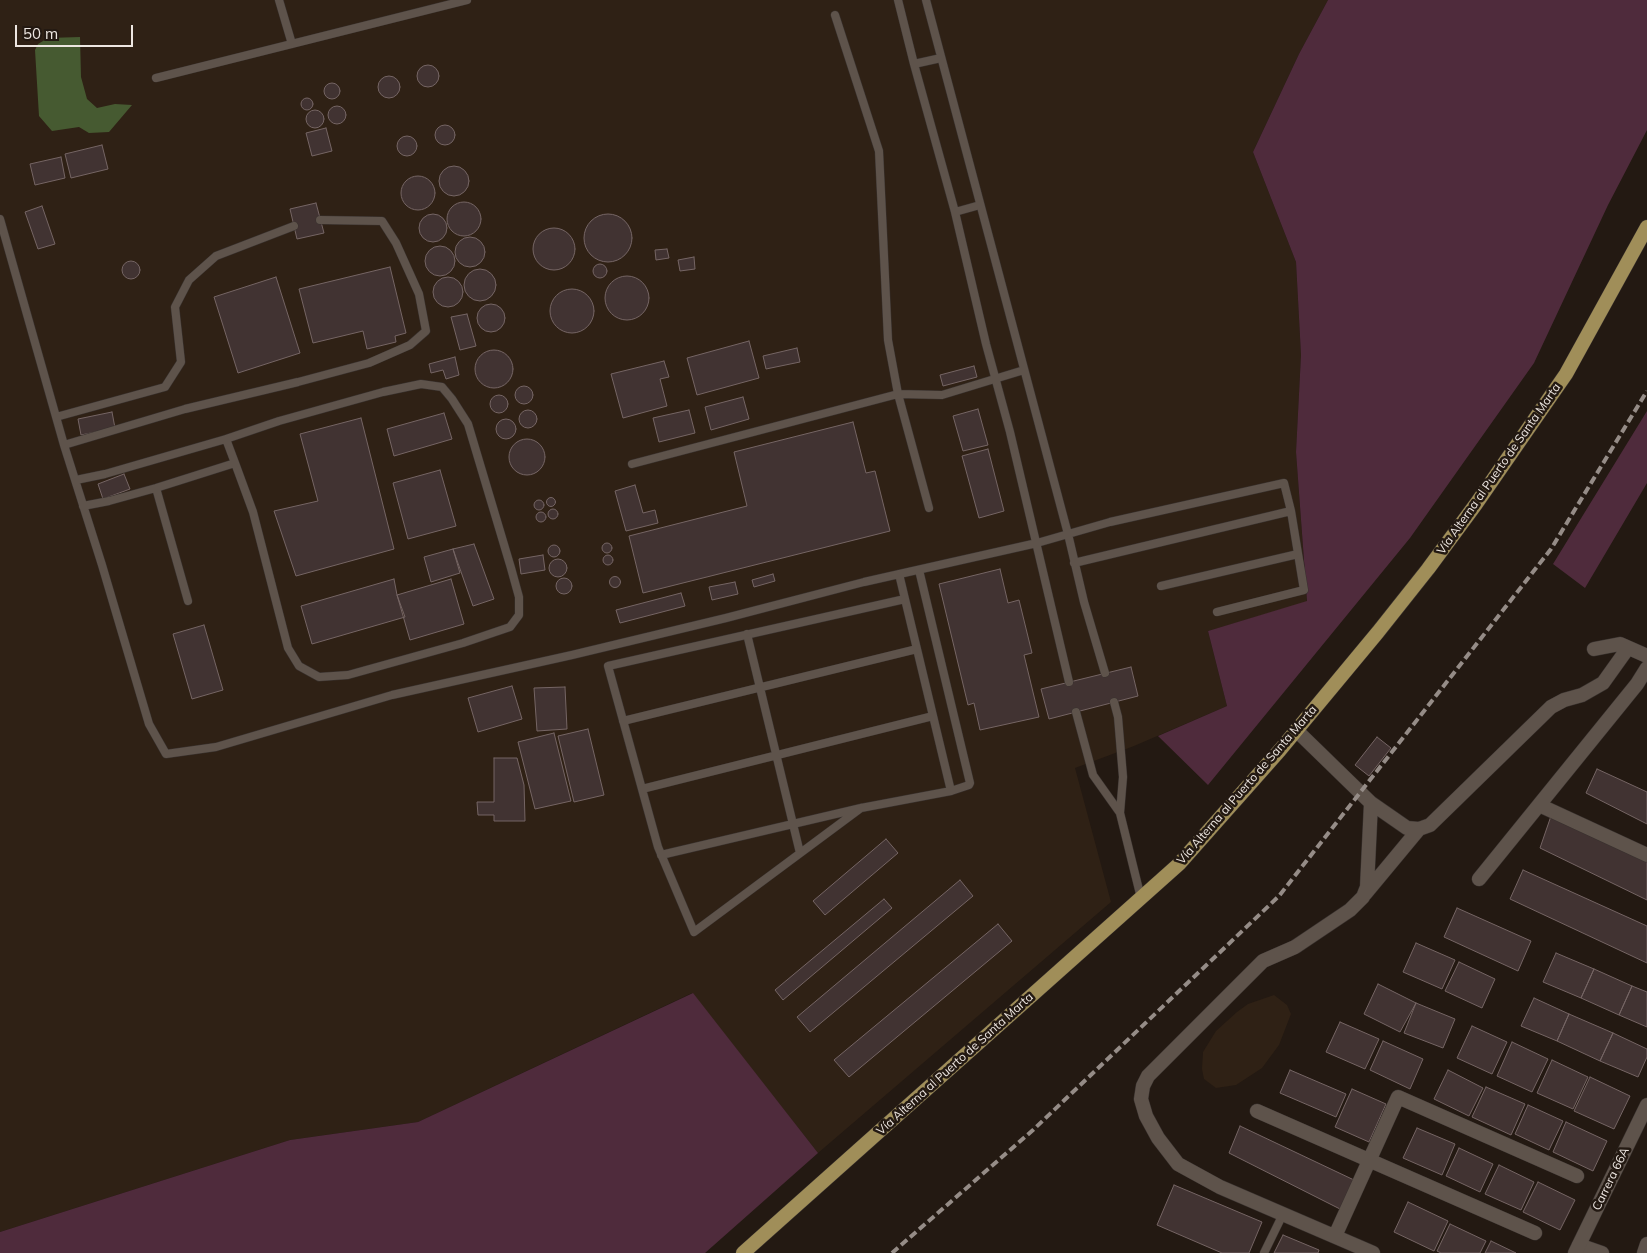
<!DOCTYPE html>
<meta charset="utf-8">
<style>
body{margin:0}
#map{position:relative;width:1647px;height:1253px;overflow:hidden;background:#231912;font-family:Mulish,sans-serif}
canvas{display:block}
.scale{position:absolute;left:15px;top:25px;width:118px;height:22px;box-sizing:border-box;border:2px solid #ede6e1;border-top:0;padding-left:6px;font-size:15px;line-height:18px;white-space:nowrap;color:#ede6e1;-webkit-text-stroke:4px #231912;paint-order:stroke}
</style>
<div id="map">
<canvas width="1647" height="1253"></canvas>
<div class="scale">50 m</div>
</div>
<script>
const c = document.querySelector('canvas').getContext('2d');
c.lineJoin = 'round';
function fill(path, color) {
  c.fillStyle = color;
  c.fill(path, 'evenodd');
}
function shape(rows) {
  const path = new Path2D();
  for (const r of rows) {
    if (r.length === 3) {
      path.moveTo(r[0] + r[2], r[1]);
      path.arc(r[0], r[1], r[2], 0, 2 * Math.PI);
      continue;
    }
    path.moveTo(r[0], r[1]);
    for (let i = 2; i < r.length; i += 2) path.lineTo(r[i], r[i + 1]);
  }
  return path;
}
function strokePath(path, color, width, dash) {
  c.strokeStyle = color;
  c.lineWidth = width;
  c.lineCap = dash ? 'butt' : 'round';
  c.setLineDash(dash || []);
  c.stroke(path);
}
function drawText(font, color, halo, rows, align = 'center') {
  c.font = font + ' Mulish,sans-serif';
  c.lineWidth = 5;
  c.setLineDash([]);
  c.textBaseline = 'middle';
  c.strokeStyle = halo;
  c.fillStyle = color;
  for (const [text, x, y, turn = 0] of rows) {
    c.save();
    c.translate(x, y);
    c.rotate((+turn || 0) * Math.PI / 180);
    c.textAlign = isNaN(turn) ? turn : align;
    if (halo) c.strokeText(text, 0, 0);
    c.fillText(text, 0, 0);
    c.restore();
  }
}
fill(shape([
 [0,0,1328,0,1299,54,1253,152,1296,262,1301,355,1296,452,1307,602,1208,631,1227,706,1134,746,1075,768,1111,902,818,1153,692,993,418,1122,290,1140,0,1232],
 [1274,995,1287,1005,1291,1014,1279,1045,1262,1068,1236,1085,1216,1088,1204,1079,1202,1069,1203,1052,1216,1031,1237,1012,1248,1004]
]), '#2f2115');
fill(shape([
 [1328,0,1647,0,1647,130,1608,205,1534,363,1410,538,1208,785,1158,736,1227,706,1208,631,1307,601,1296,452,1301,355,1296,262,1253,152,1299,54],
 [1647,411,1647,483,1585,588,1553,564],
 [693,993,818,1153,705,1253,0,1253,0,1232,290,1140,418,1122]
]), '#4f2b3c');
fill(shape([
 [80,37,81,77,87,99,97,108,115,104,132,105,109,132,89,133,79,127,52,131,39,116,35,50,38,44,48,38]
]), '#465a31');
const building = shape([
 [428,76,11],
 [389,87,11],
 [332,91,8],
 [307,104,6],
 [337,115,9],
 [315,119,9],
 [445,135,10],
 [326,128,332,151,312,156,306,133,326,128],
 [407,146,10],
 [102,145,108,169,71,178,65,154,102,145],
 [61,157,65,178,35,185,30,164,61,157],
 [454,181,15],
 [418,193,17],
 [464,219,17],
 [316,203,324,233,297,239,290,209,316,203],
 [42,206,55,244,38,249,25,212,42,206],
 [608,238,24],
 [433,228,14],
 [554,249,21],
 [470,252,15],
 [440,261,15],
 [667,249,669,258,656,260,655,250,667,249],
 [694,257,695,269,680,271,678,260,694,257],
 [131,270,9],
 [600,271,7],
 [390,267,406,333,395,336,396,342,367,349,363,331,313,343,299,289,390,267],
 [480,285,16],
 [627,298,22],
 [276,277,300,353,238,373,214,297,276,277],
 [448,292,15],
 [572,311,22],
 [491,318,14],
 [467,314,476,346,460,350,451,317,467,314],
 [749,341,759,378,697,395,687,358,749,341],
 [797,348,800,362,766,369,763,356,797,348],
 [494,369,19],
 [455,357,459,375,446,379,443,370,431,373,429,364,455,357],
 [664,361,669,377,660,379,667,406,623,418,611,374,664,361],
 [974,366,977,377,943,386,940,375,974,366],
 [524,395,9],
 [499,404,9],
 [743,397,749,419,711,430,705,407,743,397],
 [978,409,988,445,963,451,953,416,978,409],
 [689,410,695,433,659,442,653,418,689,410],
 [528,419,9],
 [112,412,115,428,81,435,78,419,112,412],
 [444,413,452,439,394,456,387,429,444,413],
 [361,418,394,549,296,576,274,511,318,501,300,434,361,418],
 [506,429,10],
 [853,422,866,473,875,471,890,531,643,593,629,536,747,506,734,452,853,422],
 [527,457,18],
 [988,449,1004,511,979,518,962,456,988,449],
 [440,470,456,526,408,539,393,483,440,470],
 [124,474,130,489,103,499,98,484,124,474],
 [635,485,643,513,655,510,658,523,626,531,615,491,635,485],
 [551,502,4.5],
 [539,505,5],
 [553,514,5],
 [541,517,5],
 [607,548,5],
 [474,544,494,599,473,606,453,549,474,544],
 [554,551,6],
 [453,549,460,573,431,582,424,557,453,549],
 [608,560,5],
 [543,555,545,570,521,574,519,559,543,555],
 [558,568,9],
 [1000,569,1008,603,1019,600,1032,653,1024,655,1039,717,980,730,974,703,968,705,939,584,1000,569],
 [773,574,775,581,754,587,752,580,773,574],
 [615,582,5.5],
 [564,586,8],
 [394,579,397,595,405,617,312,644,301,606,394,579],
 [451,579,464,624,410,640,397,595,451,579],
 [735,582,738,594,712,600,709,587,735,582],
 [681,593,685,606,620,623,616,610,681,593],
 [204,625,223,690,192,699,173,634,204,625],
 [1131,667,1138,696,1049,719,1041,689,1131,667],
 [512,686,522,719,478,732,468,698,512,686],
 [565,687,567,729,537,731,534,688,565,687],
 [588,729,604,795,574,802,558,736,588,729],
 [554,733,571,801,535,809,518,742,554,733],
 [1377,737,1391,748,1369,776,1355,765,1377,737],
 [494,758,517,758,524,785,525,821,494,821,494,815,478,815,477,802,494,802,494,758],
 [1597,769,1647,792,1647,824,1586,793,1597,769],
 [1551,816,1647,862,1647,900,1540,848,1551,816],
 [886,839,898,853,825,915,813,901,886,839],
 [1523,870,1647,926,1647,963,1510,899,1523,870],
 [960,880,973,896,810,1032,797,1017,960,880],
 [884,899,892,908,783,1000,775,990,884,899],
 [1457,908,1531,941,1518,971,1444,937,1457,908],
 [998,924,1012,941,849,1077,834,1060,998,924],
 [1416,943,1455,960,1442,989,1403,972,1416,943],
 [1556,953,1594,969,1581,998,1543,982,1556,953],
 [1459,962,1495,979,1482,1008,1445,991,1459,962],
 [1594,969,1632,986,1619,1015,1581,998,1594,969],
 [1378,984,1416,1003,1400,1032,1364,1014,1378,984],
 [1632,986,1647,992,1647,1027,1619,1015,1632,986],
 [1534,998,1569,1014,1557,1041,1521,1026,1534,998],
 [1416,1003,1455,1019,1443,1048,1404,1033,1416,1003],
 [1569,1014,1613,1033,1600,1061,1557,1041,1569,1014],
 [1340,1022,1379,1039,1365,1069,1326,1052,1340,1022],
 [1472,1026,1507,1042,1492,1074,1457,1058,1472,1026],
 [1613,1033,1647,1049,1647,1057,1638,1077,1600,1061,1613,1033],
 [1383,1041,1423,1059,1410,1089,1370,1070,1383,1041],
 [1512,1042,1548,1059,1532,1092,1497,1076,1512,1042],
 [1552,1060,1588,1077,1573,1109,1537,1093,1552,1060],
 [1290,1070,1346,1094,1336,1117,1280,1093,1290,1070],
 [1448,1070,1483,1088,1469,1116,1434,1099,1448,1070],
 [1590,1077,1630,1096,1614,1129,1574,1111,1590,1077],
 [1486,1087,1525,1104,1511,1135,1472,1117,1486,1087],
 [1352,1089,1386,1104,1369,1142,1335,1127,1352,1089],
 [1528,1105,1563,1121,1549,1150,1515,1134,1528,1105],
 [1566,1122,1607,1141,1593,1171,1553,1152,1566,1122],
 [1240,1126,1354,1180,1340,1209,1229,1153,1240,1126],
 [1417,1128,1455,1144,1442,1175,1403,1158,1417,1128],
 [1459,1148,1493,1164,1480,1192,1446,1176,1459,1148],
 [1499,1165,1534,1182,1521,1210,1485,1194,1499,1165],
 [1538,1182,1575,1200,1560,1230,1523,1212,1538,1182],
 [1174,1185,1262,1222,1249,1253,1222,1253,1157,1225,1174,1185],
 [1408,1202,1448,1221,1434,1251,1394,1232,1408,1202],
 [1450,1224,1486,1241,1480,1253,1441,1253,1437,1251,1450,1224],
 [1283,1235,1319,1250,1318,1253,1274,1253,1283,1235],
 [1491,1241,1516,1253,1485,1253,1491,1241]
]);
fill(building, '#413332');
strokePath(building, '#756564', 1);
const service = shape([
 [279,0,292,44],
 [898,0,914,64,955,212,986,344,1010,432,1069,682],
 [926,0,1068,534,1084,602,1105,673],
 [835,15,879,151,888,340,898,394,942,395,1024,370],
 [914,64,941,58],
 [156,78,467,0],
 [955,212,980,205],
 [0,219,64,445,102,565,149,724,166,754,216,747,392,695,572,655,726,618,864,582,1037,543,1110,522,1284,483,1291,511,1304,590,1217,612],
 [56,417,165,387,181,362,175,307,189,280,216,256,294,226],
 [226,439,235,463],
 [64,445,185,409,298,382,369,363,410,345,426,331,419,294,396,243,382,221,320,220],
 [632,464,898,394,929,508],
 [76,480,105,474,226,439,279,421,383,392,421,384,442,387,452,399,468,424,511,568,519,597,519,615,510,627,463,643,348,675,319,677,299,666,288,648,253,512,235,463,156,488,109,501,83,506],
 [156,488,188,601],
 [1074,563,1291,511],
 [899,574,951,791],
 [1161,586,1298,554],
 [747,634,800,853],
 [1114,702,1118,717,1123,777,1120,813,1141,898],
 [1076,712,1093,775,1120,813],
 [623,721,917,649],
 [642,789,933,716],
 [861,808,694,932,658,847,608,666,905,599],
 [661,855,861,808,951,791,969,785,970,783,919,570],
 [1264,1253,1283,1214]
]);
const minor = shape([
 [1594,649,1620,644,1647,656],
 [1296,730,1371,803,1407,828,1419,829,1430,825,1551,707,1564,700,1582,695,1603,683,1628,648],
 [1371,803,1367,887,1363,897,1350,910,1295,947,1263,961,1148,1076,1143,1086,1141,1099,1146,1116,1158,1138,1178,1164,1220,1187,1373,1253],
 [1539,805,1647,855],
 [1479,879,1637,684,1647,668],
 [1365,894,1419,829],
 [1257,1111,1535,1233],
 [1335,1236,1398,1097,1577,1176],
 [1579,1245,1602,1253],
 [1644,1253,1647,1244]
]);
const tertiary = shape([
 [1575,1253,1647,1105]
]);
const primary = shape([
 [743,1253,1179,864,1280,750,1378,632,1428,569,1476,504,1566,374,1647,227]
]);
strokePath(service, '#39322f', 9);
strokePath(minor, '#39322f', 15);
strokePath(tertiary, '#39322f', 15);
strokePath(primary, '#39322f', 15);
strokePath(service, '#5e534b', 8);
strokePath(minor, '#5e534b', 14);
strokePath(tertiary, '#5e534b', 14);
strokePath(primary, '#a08e59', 14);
strokePath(shape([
 [892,1253,1033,1130,1279,896,1551,549,1647,391]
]), '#958c87', 4, [8, 4]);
drawText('12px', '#ede6e1', '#231912', [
 ["Vía Alterna al Puerto de Santa Marta",1499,469,-55],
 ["Vía Alterna al Puerto de Santa Marta",1247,785,-49],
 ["Vía Alterna al Puerto de Santa Marta",955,1064,-42],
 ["Carrera 66A",1611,1179,-64]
]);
</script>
